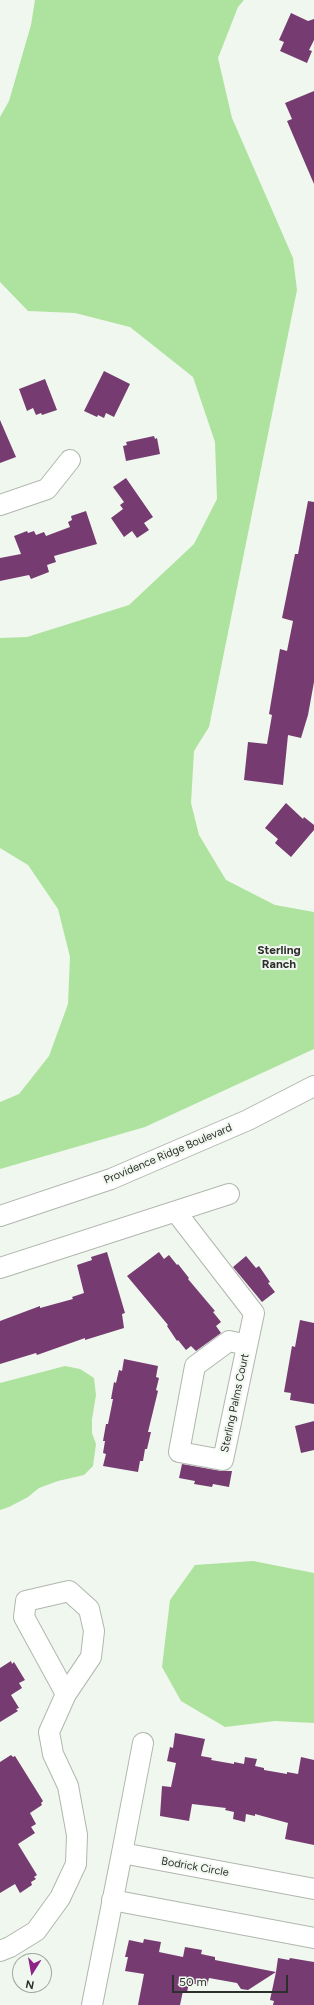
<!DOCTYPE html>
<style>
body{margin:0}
#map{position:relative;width:314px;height:2005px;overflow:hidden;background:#f0f7ee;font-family:Figtree,sans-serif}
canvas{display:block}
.north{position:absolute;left:12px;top:1953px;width:40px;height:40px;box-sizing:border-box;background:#f0f7ee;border:1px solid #a2a7a0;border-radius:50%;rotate:191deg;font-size:11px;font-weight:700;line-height:16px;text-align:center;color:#2d2f2c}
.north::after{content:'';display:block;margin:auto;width:14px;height:18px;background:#8d2388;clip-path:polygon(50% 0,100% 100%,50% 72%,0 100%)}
.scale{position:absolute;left:172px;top:1975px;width:116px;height:18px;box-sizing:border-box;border:2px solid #2d2f2c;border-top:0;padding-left:5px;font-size:12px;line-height:14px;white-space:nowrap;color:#2d2f2c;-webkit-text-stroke:3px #f0f7ee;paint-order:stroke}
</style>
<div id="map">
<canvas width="314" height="2005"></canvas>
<div class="north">N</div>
<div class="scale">50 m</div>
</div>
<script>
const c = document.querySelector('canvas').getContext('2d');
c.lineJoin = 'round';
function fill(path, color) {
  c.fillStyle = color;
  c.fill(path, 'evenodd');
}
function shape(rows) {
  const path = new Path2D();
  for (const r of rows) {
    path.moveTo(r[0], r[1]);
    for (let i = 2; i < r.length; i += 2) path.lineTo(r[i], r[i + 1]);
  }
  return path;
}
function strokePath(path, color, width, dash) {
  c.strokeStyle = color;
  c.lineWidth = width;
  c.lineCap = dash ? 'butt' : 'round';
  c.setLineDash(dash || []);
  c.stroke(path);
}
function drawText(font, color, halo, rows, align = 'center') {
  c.font = font + ' Figtree,sans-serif';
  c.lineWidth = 4;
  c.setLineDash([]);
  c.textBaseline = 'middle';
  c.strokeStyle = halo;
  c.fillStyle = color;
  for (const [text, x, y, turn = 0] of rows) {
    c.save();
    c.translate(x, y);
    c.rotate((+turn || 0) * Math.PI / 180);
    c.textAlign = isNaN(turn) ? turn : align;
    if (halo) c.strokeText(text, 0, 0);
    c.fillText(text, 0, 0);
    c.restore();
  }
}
fill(shape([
 [35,0,244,0,238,7,218,58,232,118,293,258,297,290,209,727,194,751,191,803,199,835,226,880,275,905,314,912,314,1049,145,1127,0,1169,0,1102,19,1094,49,1056,68,1004,70,957,58,909,28,865,0,848,0,638,27,637,129,605,194,544,217,499,215,442,193,377,130,327,75,313,28,311,0,282,0,117,9,101,31,25],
 [65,1366,80,1369,94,1378,96,1395,92,1419,92,1433,96,1444,93,1466,84,1475,58,1481,39,1488,28,1497,9,1507,0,1510,0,1383],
 [253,1561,314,1573,314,1723,275,1721,225,1727,181,1701,162,1667,170,1600,195,1565]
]), '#ade39e');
fill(shape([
 [291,13,308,21,314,19,314,40,309,50,312,51,307,63,280,51,284,42,279,40],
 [314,91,314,184,287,121,292,119,285,103],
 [104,371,130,384,114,417,106,413,104,418,98,415,97,417,84,411],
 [45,379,57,410,42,415,41,413,36,415,33,408,27,411,19,389],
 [0,420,16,457,0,463],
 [154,436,155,439,157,438,160,454,126,461,123,446,127,445,126,442],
 [126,478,153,517,144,523,149,530,137,538,132,531,124,537,111,518,123,509,120,505,124,502,113,487],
 [308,501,314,502,314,682,308,715,301,738,288,735,283,785,244,780,248,742,267,744,272,715,269,714,280,649,287,651,293,621,282,618,295,554,298,554],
 [86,511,97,544,54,556,56,562,47,565,49,572,31,579,29,575,0,581,0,558,21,554,14,536,27,531,28,533,34,531,36,535,44,532,46,536,70,527,68,522,72,520,71,516],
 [286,803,303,819,304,817,314,825,314,830,291,857,275,843,278,839,265,828],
 [107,1252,125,1313,122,1314,124,1328,85,1340,85,1338,37,1355,36,1353,0,1364,0,1321,40,1306,40,1308,73,1299,72,1297,84,1293,77,1265,92,1260,91,1257],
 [159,1252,164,1259,169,1255,177,1265,178,1264,189,1278,188,1279,215,1311,213,1312,221,1322,216,1326,221,1333,196,1351,191,1346,186,1350,178,1340,177,1341,167,1326,168,1325,127,1276],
 [246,1256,256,1268,259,1266,270,1282,268,1283,275,1292,262,1302,233,1267],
 [300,1320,314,1323,314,1404,290,1400,291,1393,284,1392,292,1346,295,1347],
 [124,1359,158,1366,156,1377,159,1378,156,1390,158,1391,148,1432,151,1432,147,1449,145,1449,143,1461,140,1461,138,1472,103,1466,106,1454,103,1453,105,1441,103,1441,106,1424,108,1424,113,1399,111,1399,114,1382,116,1383,119,1370,122,1371],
 [314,1421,314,1450,301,1453,295,1426],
 [182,1464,221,1471,232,1471,229,1487,213,1484,212,1487,194,1484,195,1481,179,1478],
 [11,1661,12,1664,14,1662,25,1680,19,1683,22,1688,11,1695,19,1708,16,1709,18,1711,0,1722,0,1668],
 [175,1733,205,1739,201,1756,212,1758,211,1760,234,1764,234,1762,244,1764,245,1757,257,1759,255,1766,264,1768,264,1770,287,1774,287,1772,298,1774,301,1757,314,1760,314,1845,285,1839,288,1823,255,1814,255,1816,246,1814,245,1822,233,1819,234,1812,225,1810,226,1808,192,1804,189,1821,160,1816,162,1786,171,1787,176,1763,167,1761,170,1747,173,1748],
 [11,1755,13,1757,15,1756,43,1801,41,1803,42,1805,30,1813,36,1824,31,1827,35,1833,18,1844,37,1875,34,1877,36,1879,31,1882,32,1885,20,1893,15,1884,0,1893,0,1762],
 [144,1939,161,1942,159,1952,183,1957,185,1947,202,1950,201,1954,215,1957,215,1960,276,1972,278,1958,289,1960,290,1958,314,1962,314,2005,273,2005,274,2001,270,2000,276,1972,248,1990,241,1989,237,1983,209,1978,207,1986,189,1983,187,1992,183,1991,180,2005,138,2005,144,1974,125,1971,128,1957,125,1957,129,1940,143,1943]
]), '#763c71');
const minor = shape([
 [0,505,47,489,70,460],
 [176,1212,254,1313,223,1460,179,1452,195,1366,229,1341,247,1345],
 [0,1216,111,1179,248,1120,314,1086],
 [0,1268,229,1194],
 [122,1853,143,1743],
 [112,1900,314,1938],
 [0,1951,10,1947,36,1931,60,1898,76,1864,77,1835,68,1786,53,1754,49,1732,66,1694,91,1657,94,1631,89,1609,69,1591,26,1601,24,1617,66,1694],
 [92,2005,122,1853,314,1889]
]);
strokePath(minor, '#b0b7ae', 22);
strokePath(minor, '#fff', 20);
drawText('11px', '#2d2f2c', '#f0f7ee', [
 ["Providence Ridge Boulevard",168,1154,-23],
 ["Sterling Palms Court",235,1403,-78],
 ["Bodrick Circle",195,1867,10]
]);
drawText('bold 12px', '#2d2f2c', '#f0f7ee', [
 ["Sterling",279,950],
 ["Ranch",279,964]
]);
</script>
